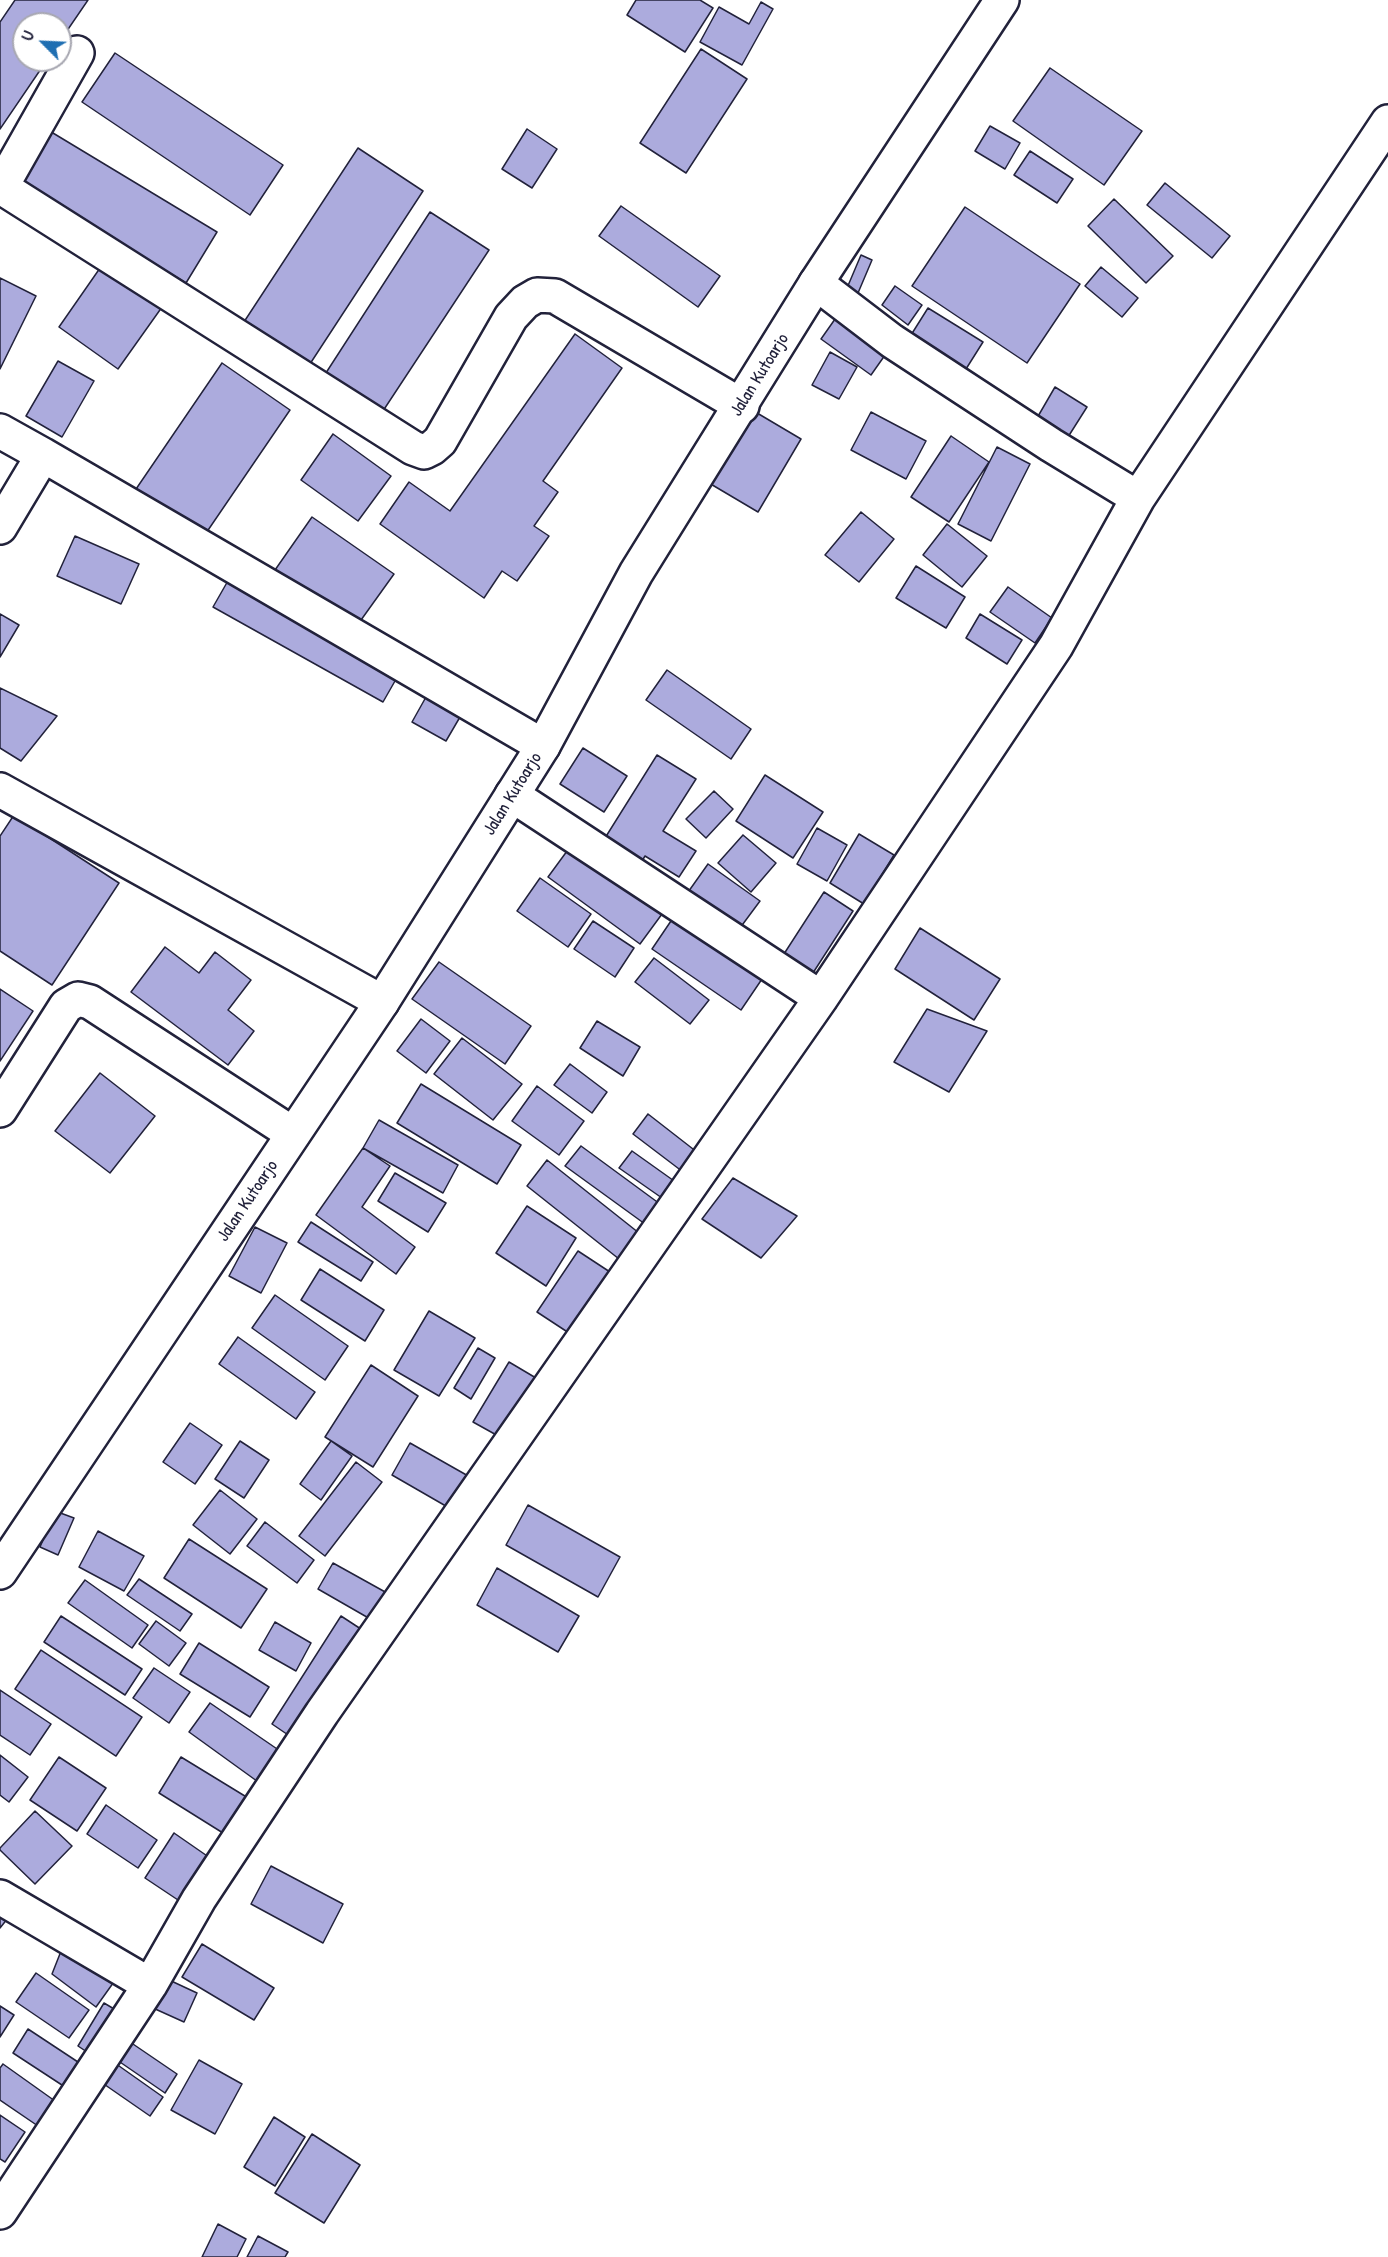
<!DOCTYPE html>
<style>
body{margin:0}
#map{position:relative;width:1388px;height:2257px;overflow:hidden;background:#fff;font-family:"Patrick Hand",sans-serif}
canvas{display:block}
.north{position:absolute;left:12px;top:12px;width:60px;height:60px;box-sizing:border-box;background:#fff;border:2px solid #a7a7b1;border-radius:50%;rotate:294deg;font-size:16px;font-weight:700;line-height:24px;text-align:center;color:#22223b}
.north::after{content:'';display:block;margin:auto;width:21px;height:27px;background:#1f6fb2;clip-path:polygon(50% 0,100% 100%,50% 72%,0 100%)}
</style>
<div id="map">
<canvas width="1388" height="2257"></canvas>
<div class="north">U</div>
</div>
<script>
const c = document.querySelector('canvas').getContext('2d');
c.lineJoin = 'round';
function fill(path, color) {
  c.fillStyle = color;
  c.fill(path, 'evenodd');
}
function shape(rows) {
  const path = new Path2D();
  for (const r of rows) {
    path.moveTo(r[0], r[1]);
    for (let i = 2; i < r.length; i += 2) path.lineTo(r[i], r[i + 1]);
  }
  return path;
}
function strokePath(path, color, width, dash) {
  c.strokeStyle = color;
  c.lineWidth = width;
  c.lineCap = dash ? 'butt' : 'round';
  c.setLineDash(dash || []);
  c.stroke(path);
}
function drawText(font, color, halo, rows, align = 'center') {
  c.font = font + ' "Patrick Hand",sans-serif';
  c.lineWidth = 4.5;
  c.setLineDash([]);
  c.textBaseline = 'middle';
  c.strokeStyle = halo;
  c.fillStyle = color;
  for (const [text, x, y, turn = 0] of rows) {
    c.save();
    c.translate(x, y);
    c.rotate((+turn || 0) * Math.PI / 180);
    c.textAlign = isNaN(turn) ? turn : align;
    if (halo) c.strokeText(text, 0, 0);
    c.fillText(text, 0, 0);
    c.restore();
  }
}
const building = shape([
 [15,0,88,0,60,41,60,24,24,24,24,60,47,60,0,129,0,22,15,0],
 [636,0,700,0,713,8,685,52,627,15,636,0],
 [761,2,773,9,742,65,700,42,719,7,749,24,761,2],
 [701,49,747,79,686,173,640,143,701,49],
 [115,53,283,165,250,215,82,102,115,53],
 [1050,68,1142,131,1104,185,1013,121,1050,68],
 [990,126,1020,143,1005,169,975,151,990,126],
 [43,127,217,232,186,283,12,178,43,127],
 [527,129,557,149,532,188,502,169,527,129],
 [358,148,423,191,306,370,240,328,358,148],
 [1030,151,1073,179,1057,203,1014,175,1030,151],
 [1165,183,1230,236,1212,258,1147,205,1165,183],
 [1114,199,1173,256,1146,283,1088,226,1114,199],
 [621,206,720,276,698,307,599,236,621,206],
 [965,207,1080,284,1027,363,912,286,965,207],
 [430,212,489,250,379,417,322,379,430,212],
 [861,255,872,260,858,293,847,288,861,255],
 [107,258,167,300,118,369,59,327,107,258],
 [1101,267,1138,298,1122,317,1085,286,1101,267],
 [0,278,36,296,0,369,0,278],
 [895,286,922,305,908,325,882,305,895,286],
 [928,308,983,342,966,369,911,335,928,308],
 [840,312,890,348,871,375,821,339,840,312],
 [575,334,622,368,543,481,558,492,534,526,549,536,517,581,502,571,484,598,380,524,409,482,450,511,575,334],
 [830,352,857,367,839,399,812,385,830,352],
 [58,361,94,381,62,437,26,416,58,361],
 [222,363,290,410,202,539,134,492,222,363],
 [1055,387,1087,407,1068,437,1037,418,1055,387],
 [752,410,801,439,758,512,709,483,752,410],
 [871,412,926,441,906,479,851,450,871,412],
 [333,434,391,476,358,521,301,480,333,434],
 [951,436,989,462,949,522,911,497,951,436],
 [997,447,1030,464,991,541,958,524,997,447],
 [861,512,894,539,859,582,825,555,861,512],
 [312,517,394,574,356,627,275,570,312,517],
 [947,524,987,556,962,587,923,555,947,524],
 [75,536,139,564,121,604,57,576,75,536],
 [916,566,965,597,946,628,896,598,916,566],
 [229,579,399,674,383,702,213,607,229,579],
 [1008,587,1052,618,1035,643,990,612,1008,587],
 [0,614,19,625,0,657,0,614],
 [980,614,1022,640,1007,664,966,638,980,614],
 [667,670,751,729,731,759,646,700,667,670],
 [0,688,57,716,21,761,0,748,0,688],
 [426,697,460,717,446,741,412,722,426,697],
 [583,748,627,776,604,812,560,784,583,748],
 [657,755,696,779,663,831,696,851,679,877,645,856,642,861,605,838,657,755],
 [765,775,823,812,793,858,736,821,765,775],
 [714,791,733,809,706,838,686,819,714,791],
 [14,815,119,883,52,985,0,951,0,836,14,815],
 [817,828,847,845,827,881,797,864,817,828],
 [859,834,894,855,864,904,830,883,859,834],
 [743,835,776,863,751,892,718,863,743,835],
 [570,847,662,914,640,944,548,877,570,847],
 [708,864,760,901,737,932,686,895,708,864],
 [540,878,591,914,568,947,517,911,540,878],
 [824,892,853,911,811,976,782,957,824,892],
 [673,918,762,979,741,1010,652,949,673,918],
 [593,921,634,948,615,977,574,949,593,921],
 [920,928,1000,979,974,1020,895,969,920,928],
 [165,947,199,973,215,952,251,980,228,1010,254,1031,228,1065,131,992,165,947],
 [654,958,709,1000,690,1024,635,982,654,958],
 [439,962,531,1026,505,1064,412,999,439,962],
 [0,989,33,1011,0,1061,0,989],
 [927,1009,987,1031,949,1092,894,1062,927,1009],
 [421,1019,450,1041,426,1073,397,1051,421,1019],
 [597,1021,640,1047,623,1076,580,1048,597,1021],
 [462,1038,522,1084,493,1120,434,1074,462,1038],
 [570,1064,607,1092,592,1113,554,1085,570,1064],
 [100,1073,155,1116,110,1173,55,1131,100,1073],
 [421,1084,521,1145,497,1184,397,1123,421,1084],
 [537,1086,584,1121,559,1155,512,1121,537,1086],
 [648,1114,702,1156,687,1175,633,1134,648,1114],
 [379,1120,458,1165,443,1193,363,1148,379,1120],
 [581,1146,660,1204,645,1224,565,1166,581,1146],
 [363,1148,390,1166,362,1207,415,1247,396,1274,316,1215,363,1148],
 [632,1151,684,1188,672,1205,619,1168,632,1151],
 [547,1160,639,1233,619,1259,527,1186,547,1160],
 [395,1173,446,1203,428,1232,378,1201,395,1173],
 [733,1178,797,1216,761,1258,702,1219,733,1178],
 [527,1206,576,1238,546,1286,496,1253,527,1206],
 [311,1222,373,1262,361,1281,298,1242,311,1222],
 [255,1227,287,1243,261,1293,229,1276,255,1227],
 [578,1251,610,1272,569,1333,537,1312,578,1251],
 [320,1269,384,1310,365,1341,301,1300,320,1269],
 [275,1295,348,1346,325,1380,252,1328,275,1295],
 [429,1311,475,1338,439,1396,394,1370,429,1311],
 [238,1337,315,1392,296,1419,219,1364,238,1337],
 [478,1348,495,1358,471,1399,454,1388,478,1348],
 [509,1362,536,1378,500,1437,473,1422,509,1362],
 [371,1365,418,1396,373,1467,325,1437,371,1365],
 [190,1423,222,1445,195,1484,163,1462,190,1423],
 [240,1441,269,1460,244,1498,215,1479,240,1441],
 [331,1441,352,1456,321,1500,300,1484,331,1441],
 [410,1443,470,1477,451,1509,392,1475,410,1443],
 [356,1462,382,1482,325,1556,299,1536,356,1462],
 [220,1490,257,1519,230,1554,193,1525,220,1490],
 [528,1505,620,1557,598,1597,506,1545,528,1505],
 [55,1511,74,1518,58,1555,40,1547,55,1511],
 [265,1522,314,1560,297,1583,247,1546,265,1522],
 [98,1531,144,1556,124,1591,79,1567,98,1531],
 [189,1539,267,1589,241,1628,164,1578,189,1539],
 [333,1563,387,1593,372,1620,318,1589,333,1563],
 [497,1568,579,1616,558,1652,477,1605,497,1568],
 [139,1579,192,1614,180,1631,127,1595,139,1579],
 [85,1580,148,1625,132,1648,68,1603,85,1580],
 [61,1616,142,1669,125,1695,44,1642,61,1616],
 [341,1616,367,1633,297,1741,272,1724,341,1616],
 [156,1621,186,1643,169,1666,139,1644,156,1621],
 [275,1622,311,1643,296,1671,259,1650,275,1622],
 [199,1643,269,1687,250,1717,180,1674,199,1643],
 [41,1650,142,1717,116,1756,15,1689,41,1650],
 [154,1668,190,1692,169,1723,133,1698,154,1668],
 [0,1690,51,1724,30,1755,0,1735,0,1690],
 [210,1703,283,1753,261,1784,189,1732,210,1703],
 [0,1755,28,1777,9,1802,0,1795,0,1755],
 [59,1757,106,1788,77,1831,30,1800,59,1757],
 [181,1757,253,1801,231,1838,159,1793,181,1757],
 [106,1805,157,1840,138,1868,87,1834,106,1805],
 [35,1811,72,1846,35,1884,0,1850,0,1848,35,1811],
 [174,1833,213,1860,184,1904,145,1878,174,1833],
 [271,1866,343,1904,323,1943,251,1904,271,1866],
 [0,1911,8,1918,0,1928,0,1911],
 [65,1941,116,1979,96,2007,52,1974,65,1941],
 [202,1944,274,1988,254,2020,182,1977,202,1944],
 [36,1973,89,2010,69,2038,16,2002,36,1973],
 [167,1979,197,1993,184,2022,153,2008,167,1979],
 [104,2003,126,2016,99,2060,78,2046,104,2003],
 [0,2006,14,2015,0,2037,0,2006],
 [28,2029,81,2064,65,2087,13,2053,28,2029],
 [130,2042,177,2074,165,2093,117,2060,130,2042],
 [199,2060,242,2084,215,2134,171,2110,199,2060],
 [112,2061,163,2097,150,2116,98,2080,112,2061],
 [3,2064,55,2101,38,2126,0,2100,0,2068,3,2064],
 [0,2115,25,2132,5,2162,0,2159,0,2115],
 [274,2117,305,2137,275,2186,244,2167,274,2117],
 [312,2134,360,2165,324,2223,275,2193,312,2134],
 [218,2224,246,2239,237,2257,202,2257,218,2224],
 [258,2236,288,2252,285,2257,247,2257,258,2236]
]);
fill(building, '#acabdd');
strokePath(building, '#22223b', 1.5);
const street = shape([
 [1,187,413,448,424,452,432,448,440,441,511,317,525,302,537,295,555,296,742,406],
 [0,189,77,53],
 [816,283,892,341,1051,445,1138,498],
 [0,431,43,455,0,527],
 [43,455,543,746],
 [0,790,382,1002],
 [512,795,821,998],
 [0,1110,66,1006,78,999,90,1002,293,1134],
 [0,1897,150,1985],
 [0,2212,150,1985,199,1899,322,1713,821,998,1056,646,1138,498,1388,122]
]);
const secondary = shape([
 [0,1572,382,1002,543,746,636,573,816,283,1002,0]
]);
strokePath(street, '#22223b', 38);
strokePath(secondary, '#22223b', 38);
strokePath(street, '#fff', 33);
strokePath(secondary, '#fff', 33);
drawText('18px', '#22223b', '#fff', [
 ["Jalan Kutoarjo",760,375,-58],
 ["Jalan Kutoarjo",513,794,-58],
 ["Jalan Kutoarjo",248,1201,-56]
]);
</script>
